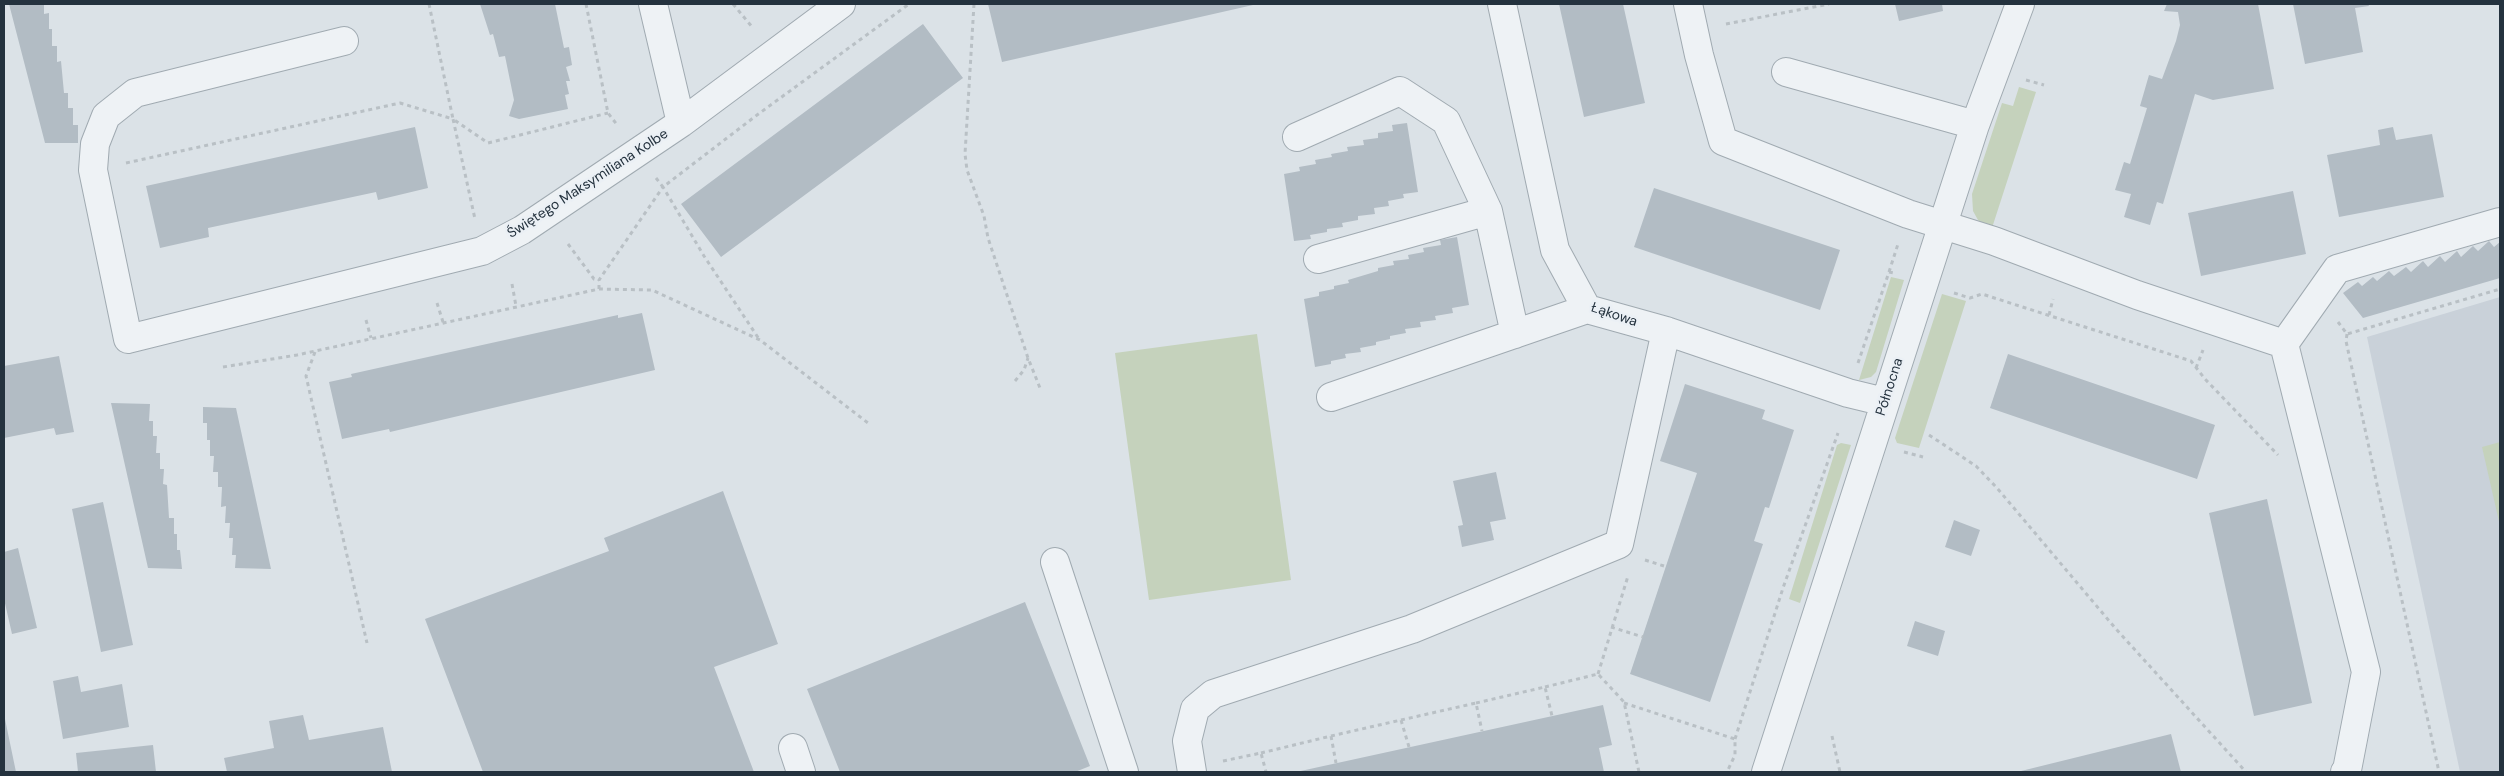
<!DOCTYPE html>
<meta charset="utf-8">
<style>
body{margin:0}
#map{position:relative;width:2504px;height:776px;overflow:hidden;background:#dbe2e7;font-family:"DM Sans",sans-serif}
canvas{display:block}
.frame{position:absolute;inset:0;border:5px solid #24323e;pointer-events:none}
</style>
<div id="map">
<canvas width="2504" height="776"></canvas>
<div class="frame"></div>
</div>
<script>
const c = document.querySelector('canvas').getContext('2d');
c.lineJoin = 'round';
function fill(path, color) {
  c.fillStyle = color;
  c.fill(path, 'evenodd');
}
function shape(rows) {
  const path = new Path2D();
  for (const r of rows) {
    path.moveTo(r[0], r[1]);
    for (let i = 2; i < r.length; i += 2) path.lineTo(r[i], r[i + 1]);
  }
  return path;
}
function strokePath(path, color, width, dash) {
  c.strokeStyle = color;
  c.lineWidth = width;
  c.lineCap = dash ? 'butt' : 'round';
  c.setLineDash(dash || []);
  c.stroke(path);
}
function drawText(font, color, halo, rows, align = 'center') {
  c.font = font + ' "DM Sans",sans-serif';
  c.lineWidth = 5;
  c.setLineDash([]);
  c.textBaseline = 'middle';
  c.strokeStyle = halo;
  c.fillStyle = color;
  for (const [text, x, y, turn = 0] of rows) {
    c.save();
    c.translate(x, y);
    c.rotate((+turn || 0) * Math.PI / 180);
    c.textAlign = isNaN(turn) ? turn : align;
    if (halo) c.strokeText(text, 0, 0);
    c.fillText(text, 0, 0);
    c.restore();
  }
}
fill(shape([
 [2500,297,2500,772,2460,772,2367,337]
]), '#c9d1d9');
fill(shape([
 [2019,87,2036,92,1991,231,1978,220,1973,211,1972,194,2002,103,2013,106],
 [1891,277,1904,280,1876,372,1871,377,1859,380],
 [1942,294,1966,301,1919,448,1897,443,1895,438],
 [1257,334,1291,580,1149,600,1115,353],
 [2500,442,2500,526,2482,447],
 [1841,443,1851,445,1800,603,1789,599,1837,445]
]), '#c5d2bc');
fill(shape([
 [9,4,44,4,44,14,49,13,49,29,52,29,52,46,57,46,57,62,61,61,64,93,68,93,68,108,73,108,73,125,78,125,78,143,45,143],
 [480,4,555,4,564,48,569,47,572,65,566,67,570,81,566,81,569,94,565,95,568,109,519,119,509,116,514,100,505,56,499,57,493,34,490,35],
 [988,4,1253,4,1253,5,1002,62],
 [1559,4,1623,4,1645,103,1584,117],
 [1895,4,1942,4,1943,11,1899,21],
 [2167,4,2258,4,2274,89,2213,100,2195,94,2163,204,2157,202,2150,225,2124,217,2131,194,2115,190,2124,162,2130,164,2147,108,2140,106,2149,75,2162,79,2176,41,2180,25,2178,12,2164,11],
 [2293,4,2368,4,2369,6,2355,8,2363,52,2305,64],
 [923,24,963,78,721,257,681,204],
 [1407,123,1418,192,1403,194,1404,198,1388,201,1389,206,1374,208,1375,214,1358,216,1358,220,1342,223,1343,227,1327,229,1327,232,1310,235,1311,239,1294,241,1284,174,1300,171,1299,167,1316,164,1315,160,1332,157,1331,154,1348,151,1347,147,1364,145,1363,140,1378,138,1378,133,1393,131,1392,125],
 [415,127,428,188,378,200,376,192,208,228,209,237,160,248,146,186],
 [2393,127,2396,140,2432,134,2444,197,2339,217,2327,155,2380,145,2378,130],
 [1654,188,1840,250,1820,310,1634,247],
 [2293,191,2306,254,2201,276,2188,213],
 [1457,237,1469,305,1452,308,1453,313,1435,316,1436,320,1420,322,1421,327,1405,329,1406,333,1390,336,1390,339,1376,342,1376,345,1360,348,1361,352,1345,354,1346,358,1331,361,1331,364,1315,367,1304,299,1319,296,1319,292,1334,289,1334,286,1349,283,1348,280,1378,271,1378,268,1394,265,1393,261,1409,259,1408,255,1424,252,1423,248,1441,245,1440,240],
 [2489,241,2494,247,2500,242,2500,278,2363,318,2343,293,2358,282,2362,286,2373,277,2377,281,2389,271,2394,276,2406,267,2411,272,2423,261,2428,267,2440,256,2445,262,2457,251,2461,257,2473,246,2478,251],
 [642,313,655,370,390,432,389,429,342,439,329,382,352,377,351,374,618,315,618,318],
 [2008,354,2215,425,2197,479,1990,408],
 [59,356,74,432,56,435,54,428,4,438,4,366],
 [1685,384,1765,410,1762,419,1794,430,1769,508,1765,507,1754,541,1763,544,1710,702,1630,674,1697,473,1660,461],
 [111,403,150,404,149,421,153,421,153,436,157,436,156,453,160,453,160,469,164,469,163,484,167,485,169,518,174,518,174,534,177,534,177,550,180,550,182,569,148,568],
 [203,407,236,408,271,569,235,568,236,555,232,555,233,538,229,538,230,523,225,523,226,506,221,507,222,487,218,487,218,472,213,472,214,456,210,456,210,440,207,440,207,423,203,423],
 [1496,472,1506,519,1490,522,1494,540,1462,547,1458,526,1463,525,1453,481],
 [723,491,778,644,714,667,754,772,483,772,425,619,609,551,604,538],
 [2267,499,2312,703,2254,716,2209,513],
 [103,502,133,645,101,652,72,509],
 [1954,520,1980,530,1971,556,1945,547],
 [18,548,37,628,12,634,4,599,4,552],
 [1025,602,1090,766,1075,772,840,772,807,689],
 [1915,621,1945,631,1938,656,1907,646],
 [78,676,81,692,122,684,129,727,63,739,53,681],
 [1603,705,1612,745,1599,748,1604,772,1296,772],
 [303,715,309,740,383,727,392,772,227,772,224,758,274,748,269,721],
 [5,719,16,772,4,772],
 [2171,734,2181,772,2017,772],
 [153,745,156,772,78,772,76,753]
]), '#b2bcc4');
const minor = shape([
 [653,4,681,123],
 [1502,4,1555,250,1587,309,1666,331,1848,393,1885,402],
 [1688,4,1699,55,1723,141,1908,214,1994,241,2137,295,2284,344,2366,672,2347,770,2345,772],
 [344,41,135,93,106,116,95,144,93,170,128,339,482,251,522,230,681,123,841,4],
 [1786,72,1975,125],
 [1297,137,1400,91,1446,121,1488,211,1515,334],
 [1318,259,1488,211],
 [2284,344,2337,269,2500,222],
 [1331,397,1587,309],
 [1055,562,1124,772],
 [793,748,801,772],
 [1192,772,1187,741,1195,709,1213,694,1412,629,1619,544,1666,331],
 [1766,772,1975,125,2020,4]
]);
strokePath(minor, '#a0aab1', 30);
strokePath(shape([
 [429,4,453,119,488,143,608,113],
 [586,4,608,113,618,126],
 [733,4,753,28],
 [974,4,965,154,967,170,984,216,988,238,1028,358,1040,388],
 [1726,24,1829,4],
 [2026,80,2044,85],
 [126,163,400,103,453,119,475,219],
 [656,178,663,187,757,115,909,4],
 [568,244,594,279,599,280],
 [1889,272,1898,244],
 [512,284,516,306],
 [599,289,599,280,663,187,704,256,759,339],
 [1954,293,1970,298,1982,294,2191,361,2205,379,2278,455],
 [437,303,443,322],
 [2049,315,2053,299],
 [366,320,371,338],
 [2338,322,2347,334,2500,289],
 [2347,334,2346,341,2439,772],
 [315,352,306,376,367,643],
 [1858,363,1889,272,1894,273],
 [223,367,297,355,599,289,652,290,760,340,868,423],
 [2196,368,2203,350],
 [1015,381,1024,370,1028,358],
 [1929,435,1976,466,1997,488,2116,629,2246,772],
 [1904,452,1923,457],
 [1645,560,1664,566],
 [1611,627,1643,637],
 [1598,674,1628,576],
 [1545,687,1598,674,1624,702,1639,772],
 [1476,703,1545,687,1552,716],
 [1624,703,1735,739,1735,755,1727,772],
 [1401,720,1476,703,1482,731],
 [1331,736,1401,720,1409,747],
 [1832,736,1840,772],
 [1735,739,1783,588,1838,433],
 [1261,753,1331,736,1336,763],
 [1223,761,1261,753,1266,772]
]), '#b9c0c5', 3, [4, 4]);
strokePath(minor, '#eef2f5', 28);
drawText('14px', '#24323e', '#ebf0f5', [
 ["Świętego Maksymiliana Kolbe",588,184,-33],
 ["Łąkowa",1614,315,19],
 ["Północna",1890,387,-72]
]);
</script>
